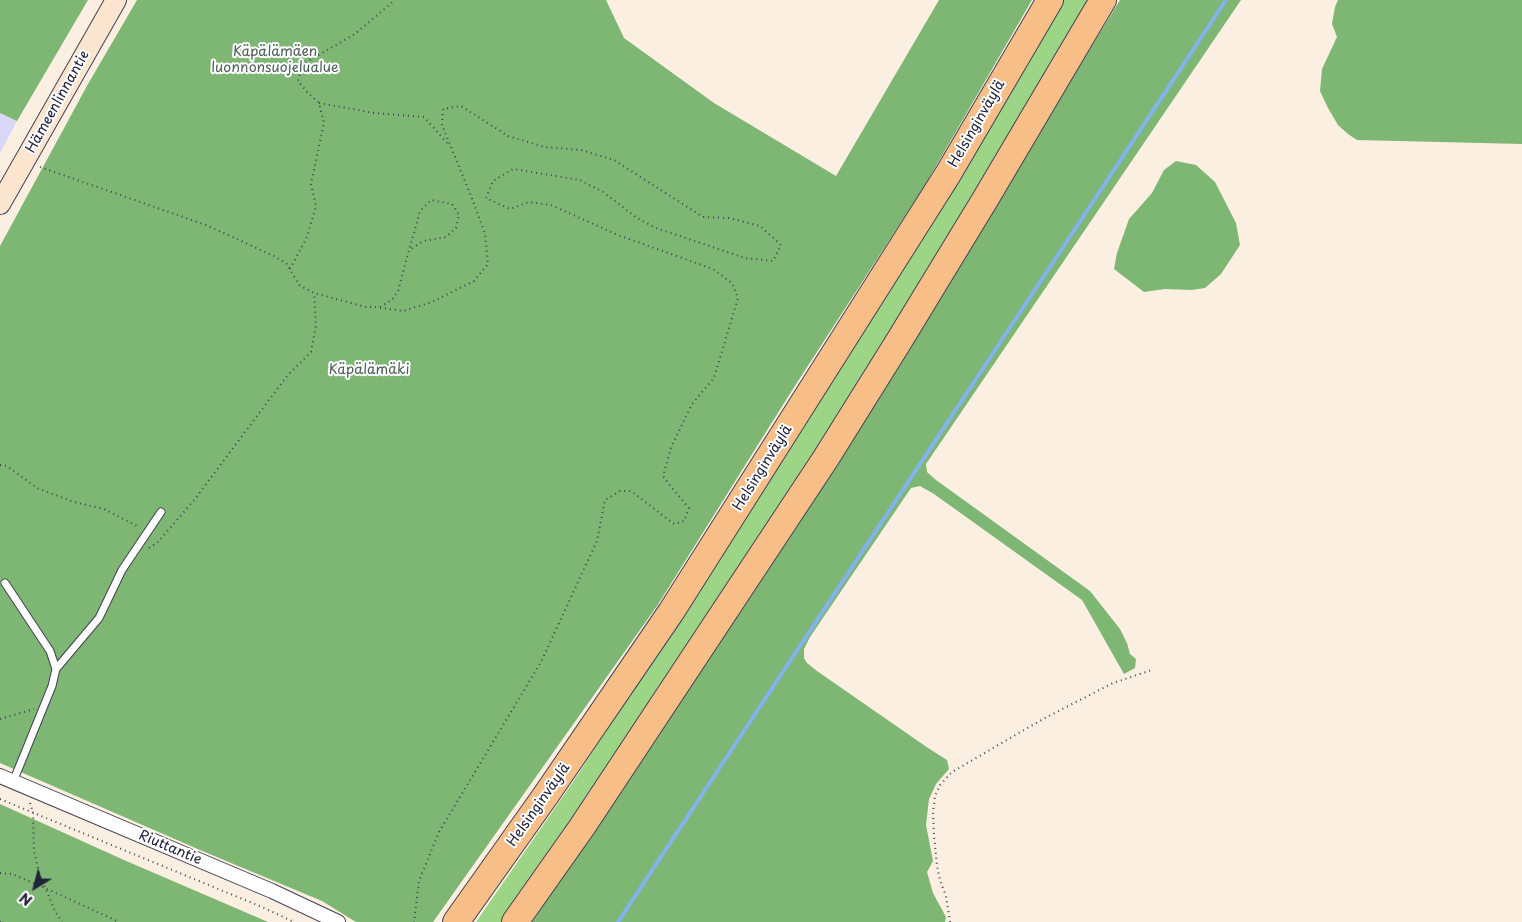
<!DOCTYPE html>
<meta charset="utf-8">
<style>
body{margin:0}
#map{position:relative;width:1522px;height:922px;overflow:hidden;background:#faefe0;font-family:"Playpen Sans",sans-serif}
canvas{display:block}
.north{position:absolute;left:10px;top:862px;width:50px;height:50px;-webkit-text-stroke:4px #fff;paint-order:stroke;rotate:217deg;font-size:14px;font-weight:700;line-height:20px;text-align:center;color:#22223b}
.north::after{content:'';display:block;margin:auto;width:18px;height:22px;background:#22223b;clip-path:polygon(50% 0,100% 100%,50% 72%,0 100%)}
</style>
<div id="map">
<canvas width="1522" height="922"></canvas>
<div class="north">N</div>
</div>
<script>
const c = document.querySelector('canvas').getContext('2d');
c.lineJoin = 'round';
function fill(path, color) {
  c.fillStyle = color;
  c.fill(path, 'evenodd');
}
function shape(rows) {
  const path = new Path2D();
  for (const r of rows) {
    path.moveTo(r[0], r[1]);
    for (let i = 2; i < r.length; i += 2) path.lineTo(r[i], r[i + 1]);
  }
  return path;
}
function strokePath(path, color, width, dash) {
  c.strokeStyle = color;
  c.lineWidth = width;
  c.lineCap = dash ? 'butt' : 'round';
  c.setLineDash(dash || []);
  c.stroke(path);
}
function drawText(font, color, halo, rows, align = 'center') {
  c.font = font + ' "Playpen Sans",sans-serif';
  c.lineWidth = 4;
  c.setLineDash([]);
  c.textBaseline = 'middle';
  c.strokeStyle = halo;
  c.fillStyle = color;
  for (const [text, x, y, turn = 0] of rows) {
    c.save();
    c.translate(x, y);
    c.rotate((+turn || 0) * Math.PI / 180);
    c.textAlign = isNaN(turn) ? turn : align;
    if (halo) c.strokeText(text, 0, 0);
    c.fillText(text, 0, 0);
    c.restore();
  }
}
fill(shape([
 [0,113,17,121,0,153]
]), '#d9d7f8');
fill(shape([
 [1064,0,1093,0,829,436,505,922,476,922,573,782,719,557,970,159]
]), '#9dd587');
fill(shape([
 [0,0,88,0,17,121,0,113],
 [137,0,606,0,624,38,714,103,836,176,939,0,1032,0,925,185,791,392,657,606,433,922,356,922,322,901,200,850,0,763,0,246,88,84],
 [1120,0,1241,0,926,464,927,472,936,480,1090,591,1120,629,1127,643,1130,654,1136,659,1135,668,1124,674,1082,600,934,494,920,486,911,488,810,637,804,649,804,658,807,663,817,671,928,748,947,760,949,769,936,784,929,799,926,825,933,861,927,872,933,893,946,917,945,922,532,922,655,738,861,423],
 [1338,0,1522,0,1522,144,1357,140,1348,134,1338,125,1328,108,1320,91,1322,69,1337,37,1332,24,1335,7],
 [1176,161,1196,165,1215,182,1236,223,1240,245,1221,274,1205,288,1191,290,1165,289,1144,292,1114,269,1117,253,1129,219,1152,193,1164,170],
 [0,804,124,860,268,922,0,922]
]), '#7eb674');
strokePath(shape([
 [618,922,1226,0]
]), '#82b3ee', 4);
const service = shape([
 [5,583,50,651,56,669,52,686,13,782],
 [56,669,99,618,122,570,161,512]
]);
const minor = shape([
 [0,776,272,891,338,922]
]);
const secondary = shape([
 [0,204,116,0]
]);
const motorway = shape([
 [456,922,546,795,671,612,948,174,1050,0],
 [515,922,582,827,826,458,899,341,986,198,1103,0]
]);
strokePath(service, '#424154', 9);
strokePath(minor, '#424154', 16);
strokePath(secondary, '#424154', 22);
strokePath(motorway, '#424154', 28);
strokePath(shape([
 [319,103,374,113,424,117,448,144],
 [40,167,206,225,274,256,287,264,299,285,314,293,366,307,375,307],
 [290,269,307,237,316,206,311,184,324,123,319,103,307,92,298,81,303,64,355,34,395,0],
 [375,307,403,311,432,302,474,281,488,264,485,234,473,201,442,125,443,109,461,106,508,136,545,147,581,150,614,160,703,217,729,218,760,226,781,245,773,261,745,258,656,228,637,218,603,192,580,180,513,169,493,181,486,198,510,209,529,202,551,205,618,235,713,269,732,283,738,298,714,378,693,403,688,412,671,448,663,476,672,488,689,508,684,521,674,524,631,491,620,491,605,500,597,541,541,662,439,832,419,881,414,922],
 [380,307,392,300,398,291,409,250,414,233,420,211,431,200,452,204,459,215,456,228,446,237,424,241,409,250],
 [0,465,7,466,37,488,74,502,104,509,139,527],
 [149,548,158,542,195,499,287,376,311,352,316,325,314,293],
 [0,719,34,709],
 [0,799,262,907,294,922],
 [30,803,33,812,34,851,40,876,56,913,62,922],
 [0,873,12,874,45,888,119,922],
 [0,922,1,922],
 [950,922,946,896,940,880,937,866,934,835,933,812,935,796,940,785,952,772,1043,719,1113,683,1152,670]
]), '#424154', 2, [1, 4]);
strokePath(service, '#fff', 7);
strokePath(minor, '#fff', 14);
strokePath(secondary, '#fce5cf', 20);
strokePath(motorway, '#f7be88', 26);
drawText('14px', '#4d6156', '#fff', [
 ["Käpälämäen",275,52],
 ["luonnonsuojelualue",275,68],
 ["Käpälämäki",369,370]
]);
drawText('14px', '#22223b', '#fff', [
 ["Hämeenlinnantie",58,102,-61],
 ["Helsinginväylä",977,124,-60],
 ["Helsinginväylä",763,468,-58],
 ["Helsinginväylä",539,805,-55],
 ["Riuttantie",170,848,23]
]);
</script>
